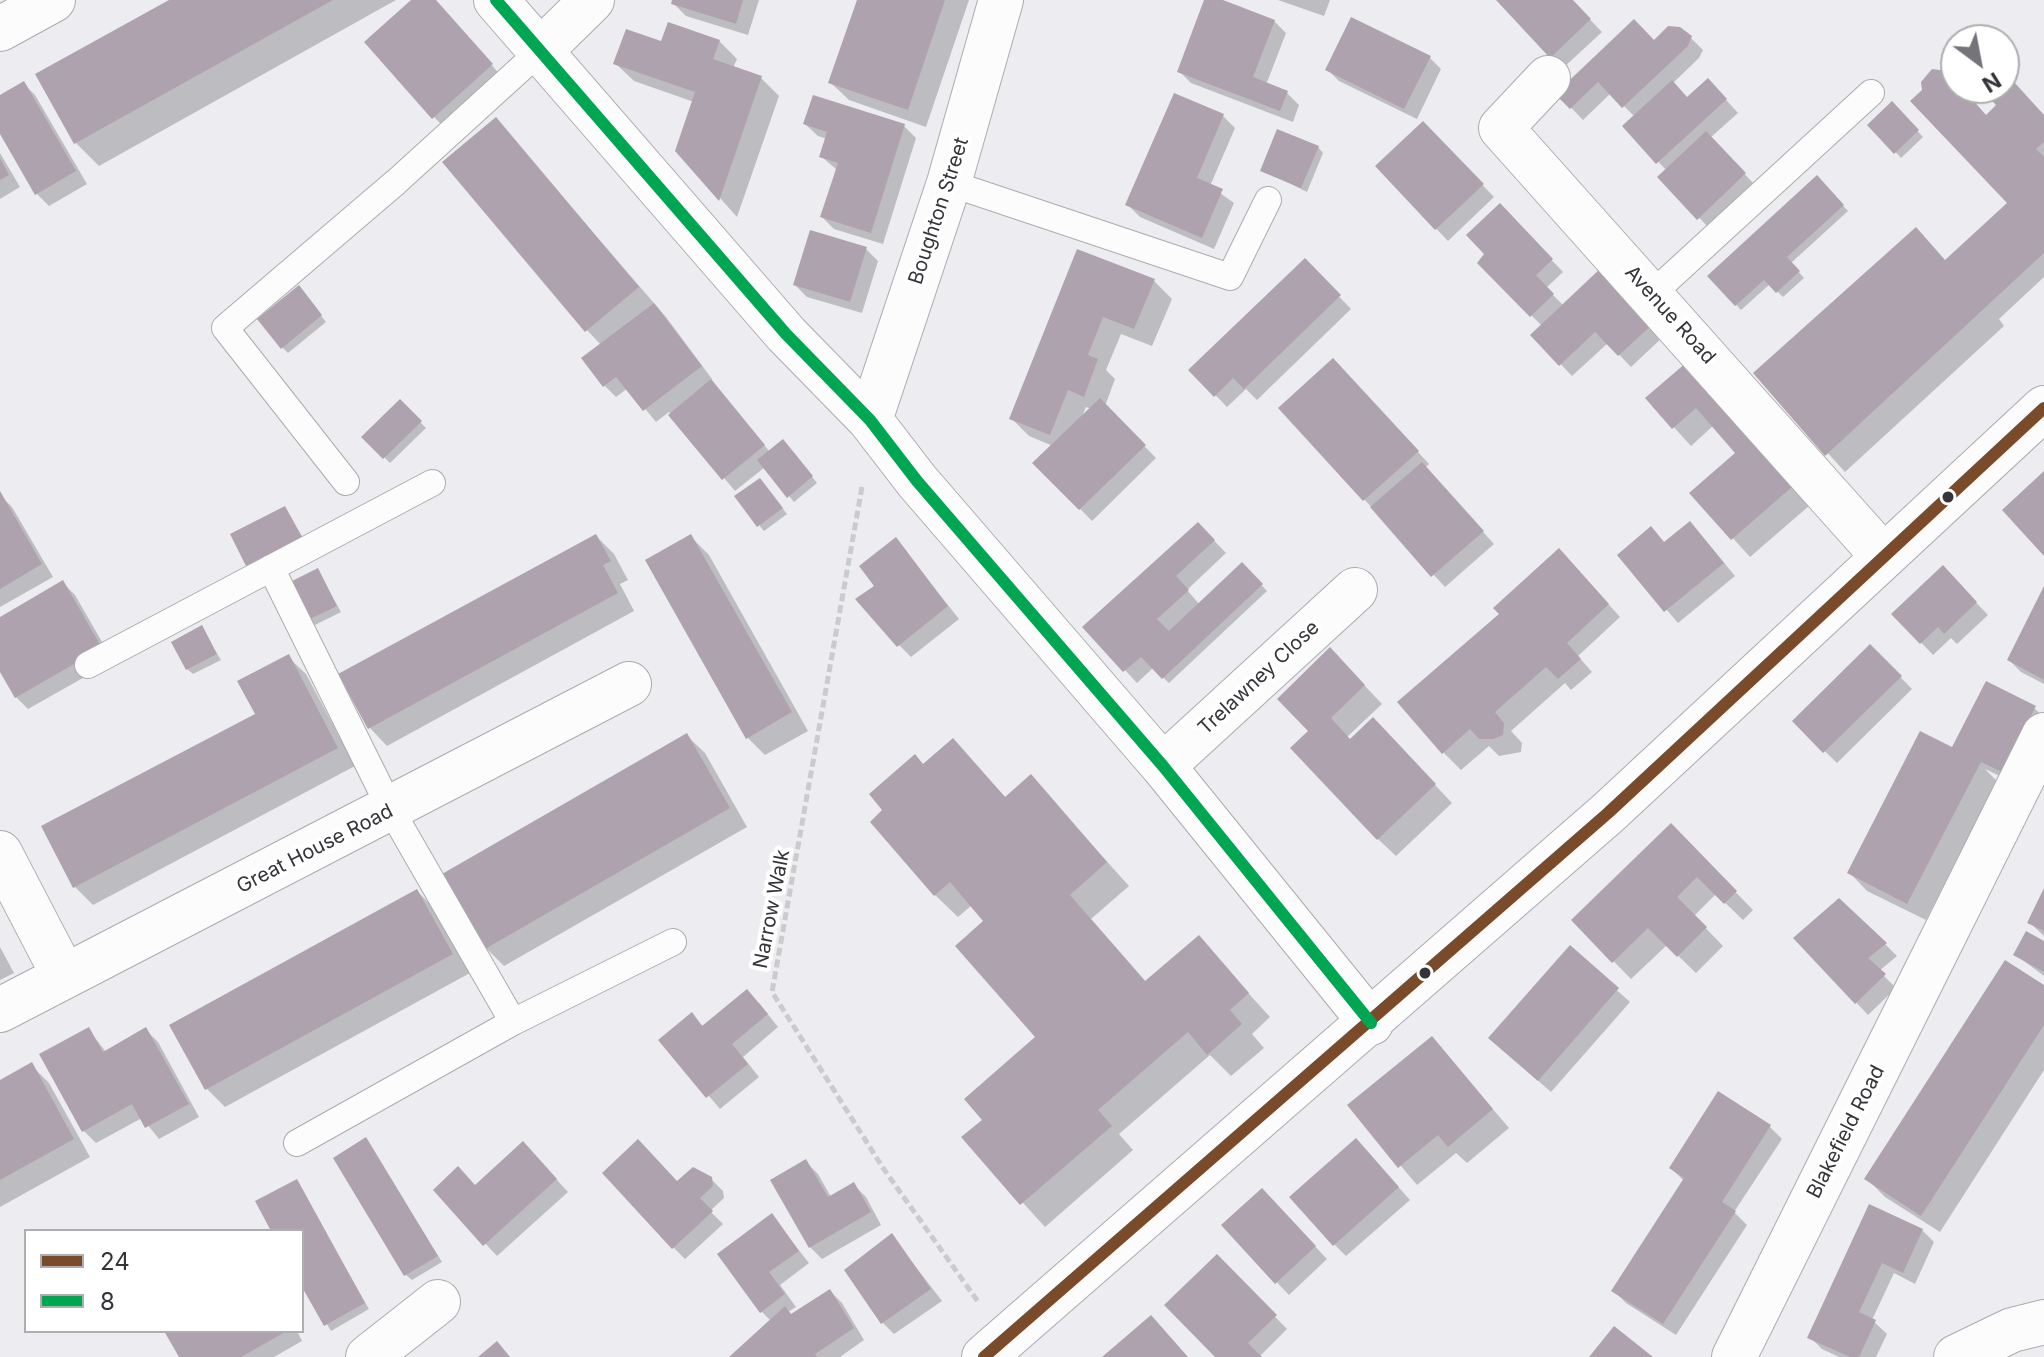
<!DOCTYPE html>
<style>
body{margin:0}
#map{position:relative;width:2044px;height:1357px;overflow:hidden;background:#edecf1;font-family:Inter,sans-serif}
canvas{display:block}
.legend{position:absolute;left:24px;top:1229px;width:280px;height:104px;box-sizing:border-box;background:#fff;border:2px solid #aeaeb0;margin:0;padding:10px 14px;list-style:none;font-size:24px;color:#353439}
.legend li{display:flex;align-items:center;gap:16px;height:40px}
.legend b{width:40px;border:2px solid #aeaeb0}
.north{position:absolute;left:1940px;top:24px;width:80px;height:80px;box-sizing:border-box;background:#fff;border:2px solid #aeaeb0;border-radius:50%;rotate:148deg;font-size:22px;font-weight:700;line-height:32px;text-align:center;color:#353439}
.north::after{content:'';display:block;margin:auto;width:28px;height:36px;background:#757479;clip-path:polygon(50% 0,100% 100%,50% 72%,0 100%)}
</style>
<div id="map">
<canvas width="2044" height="1357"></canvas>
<ul class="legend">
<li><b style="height:10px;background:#7a4b2a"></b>24</li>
<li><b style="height:10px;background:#00a651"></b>8</li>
</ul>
<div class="north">N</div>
</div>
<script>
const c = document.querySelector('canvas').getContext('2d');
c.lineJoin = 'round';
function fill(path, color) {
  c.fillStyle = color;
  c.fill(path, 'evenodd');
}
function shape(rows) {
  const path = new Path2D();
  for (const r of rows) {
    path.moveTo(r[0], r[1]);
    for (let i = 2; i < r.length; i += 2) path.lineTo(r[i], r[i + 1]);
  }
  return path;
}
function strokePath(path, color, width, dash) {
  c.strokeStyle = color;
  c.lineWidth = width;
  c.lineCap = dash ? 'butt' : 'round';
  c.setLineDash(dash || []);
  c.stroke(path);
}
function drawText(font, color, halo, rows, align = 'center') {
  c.font = font + ' Inter,sans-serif';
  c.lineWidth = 8;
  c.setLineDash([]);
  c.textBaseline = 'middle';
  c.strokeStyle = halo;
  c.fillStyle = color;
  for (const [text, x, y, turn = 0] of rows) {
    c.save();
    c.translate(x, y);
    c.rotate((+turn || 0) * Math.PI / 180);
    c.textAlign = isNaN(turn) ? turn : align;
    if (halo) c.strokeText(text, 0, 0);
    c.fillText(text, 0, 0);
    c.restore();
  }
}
fill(shape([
 [173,0,396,0,99,166,76,143,38,75],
 [414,0,434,0,503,78,446,129,434,117],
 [675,0,759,0,748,35,686,16,674,4],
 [859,0,969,0,926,127,849,100,831,83],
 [1206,0,1217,0,1274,21,1286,33,1266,85,1287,93,1299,105,1293,122,1191,83,1179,71],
 [1278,0,1330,0,1324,16],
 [1499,0,1571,0,1602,32,1563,68],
 [1690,37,1703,50,1699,58,1672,84,1687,99,1720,93,1738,113,1710,138,1756,186,1711,230,1660,177,1667,171,1625,126,1635,117,1611,93,1583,120,1558,94,1654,42],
 [719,41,737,59,733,68,761,78,779,96,737,217,677,150,694,102,634,81,616,64,663,44],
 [1429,57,1441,69,1417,119,1339,81,1327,69],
 [2004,73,2044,116,2044,277,1999,319,2004,326,1845,472,1755,373,1946,262,2010,203,1913,101,1956,83,1956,88,1961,88,1987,117,1999,105,1983,88,2004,88],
 [23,83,35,95,87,184,49,206,37,194,0,130,0,97],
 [814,98,904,126,916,138,883,244,834,229,822,217,837,170,822,157,827,139,818,136,805,124],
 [1892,104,1923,137,1901,158,1870,125],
 [1223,116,1235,128,1210,186,1234,203,1214,249,1140,217,1128,205],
 [496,120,666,317,712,379,710,381,770,452,788,447,817,483,794,502,765,467,735,491,669,412,656,422,628,388,616,397,604,385,601,345,587,330],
 [1423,123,1494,197,1448,241,1377,167],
 [1318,147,1323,153,1307,192,1262,170],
 [0,153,20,187,0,199],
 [1817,178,1848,211,1791,263,1804,278,1783,297,1770,284,1741,310,1710,276],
 [1500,206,1563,272,1546,288,1564,306,1602,270,1664,336,1631,367,1608,343,1572,376,1533,335,1542,326,1479,262,1487,254],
 [866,249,878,261,862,313,807,297,795,285],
 [1078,251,1154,281,1172,299,1152,346,1121,334,1106,370,1115,379,1105,406,1156,458,1092,521,1035,463,1053,446,1029,436,1011,418],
 [1086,407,1091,409,1081,419],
 [1305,261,1351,309,1257,400,1246,389,1227,407,1191,370],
 [304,294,326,322,288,353,282,347],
 [1345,372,1429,464,1425,468,1494,544,1445,587,1281,409],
 [1711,377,1817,499,1750,557,1692,493,1738,453,1714,425,1691,446,1648,399],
 [400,402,426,428,390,463,364,437],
 [765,486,787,514,764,531,759,525],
 [0,495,12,507,53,577,0,607],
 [285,508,306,543,253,570,248,565],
 [1198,524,1226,553,1187,590,1200,605,1242,565,1267,591,1169,683,1153,668,1137,683,1085,627],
 [1651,529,1665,543,1702,536,1735,576,1678,623,1620,555],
 [596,536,614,554,628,580,620,584,634,611,387,746,370,728],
 [691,537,709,555,808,731,765,755,747,737],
 [896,540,959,619,911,657,899,645,876,586],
 [1571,563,1620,617,1578,656,1592,672,1571,690,1565,683,1511,731,1522,743,1521,752,1499,756,1489,746,1461,770,1443,752],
 [1943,568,1988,615,1957,644,1951,638,1933,655,1894,614],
 [318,571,341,612,315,625,309,619],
 [63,583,75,595,113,661,28,709,16,697,0,668,0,619],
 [2044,590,2044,684,2021,672,2009,660],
 [201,628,221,660,193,674,187,669],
 [1870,646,1912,689,1837,763,1794,721],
 [288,657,306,674,355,766,93,905,75,887,44,827,257,715],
 [1348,668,1382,704,1347,737,1351,741,1391,738,1452,803,1396,856,1378,839,1311,731],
 [2034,708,2044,717,2014,783,1985,769,1997,781,1926,920,1867,891,1850,873,1961,754],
 [687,736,705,753,747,827,504,966,486,948],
 [953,740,1006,798,1031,777,1129,886,1091,919,1147,983,1198,938,1270,1017,1252,1034,1264,1048,1231,1076,1210,1055,1119,1134,1133,1150,1045,1227,964,1138,985,1120,1037,1038,986,922,972,905,958,917,935,895,923,766],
 [1671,826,1753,910,1743,920,1716,894,1694,916,1723,946,1696,973,1667,945,1631,979,1574,921],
 [417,891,435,909,470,973,225,1107,207,1089],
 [2044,893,2044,936,2029,922],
 [1796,938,1885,944,1897,956,1879,971,1896,988,1868,1015],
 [2044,943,2044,976,2016,955],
 [0,947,14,973,0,980],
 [1570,948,1630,1002,1551,1092,1503,1050],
 [2044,987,2044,1070,1940,1232,1885,1197,1867,1179],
 [759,1003,778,1027,743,1057,759,1077,720,1109,661,1040,692,1015,704,1027],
 [88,1029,106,1052,146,1030,158,1042,199,1117,159,1139,142,1118,96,1143,84,1131],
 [1432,1038,1509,1128,1467,1163,1456,1153,1417,1185,1350,1106],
 [31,1065,49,1083,90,1157,0,1207,0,1082],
 [1719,1094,1770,1127,1782,1139,1734,1212,1747,1225,1676,1335,1626,1303,1614,1291,1684,1181,1671,1168],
 [366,1140,442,1262,412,1280,406,1275],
 [1368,1153,1410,1200,1346,1256,1334,1244],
 [535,1156,568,1192,497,1256,435,1190,475,1187],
 [806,1162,818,1174,831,1197,854,1185,866,1197,881,1225,822,1259,810,1247],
 [711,1179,723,1191,724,1198,710,1211,723,1224,685,1259,673,1247,678,1184],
 [296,1181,369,1309,331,1331,302,1283,302,1231,274,1231],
 [1274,1203,1327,1259,1289,1295,1223,1226],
 [1870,1206,1922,1230,1934,1242,1915,1284,1894,1273,1872,1320,1887,1334,1876,1357,1839,1357,1822,1349,1810,1337],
 [772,1216,809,1263,780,1285,796,1307,788,1312,792,1316,830,1291,842,1303,864,1340,840,1357,732,1357,771,1321,761,1311],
 [892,1236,942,1301,894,1334,882,1322],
 [1217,1257,1287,1329,1259,1357,1218,1357],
 [166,1331,297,1331,302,1341,274,1357,181,1357]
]), '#0003');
fill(shape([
 [169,0,333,0,74,144,35,74],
 [411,0,436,0,493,64,432,119,364,42],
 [672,0,743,0,736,24,671,4],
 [857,0,945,0,908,110,828,83],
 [1204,0,1223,0,1275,20,1253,77,1288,91,1280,111,1177,72],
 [1496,0,1573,0,1591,19,1550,58],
 [1351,17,1431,56,1404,109,1325,70],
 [1634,19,1654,40,1668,26,1680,27,1692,36,1688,46,1622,108,1598,82,1570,109,1555,94],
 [668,22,720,40,713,59,762,76,719,201,675,151,695,92,613,64,626,29,661,41],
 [1932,69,1947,71,1956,81,1956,88,1962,88,1986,115,1996,105,1980,88,2004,88,2004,71,2044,115,2044,142,2036,149,2044,157,2044,253,1825,456,1753,373,1916,227,1945,260,2007,203,1910,101,1922,90,1921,82],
 [1708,78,1727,99,1656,164,1622,126,1672,80,1687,97],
 [24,81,76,171,35,195,0,134,0,95],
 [1174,93,1224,114,1197,178,1223,189,1202,238,1125,205],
 [813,95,905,124,871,233,820,217,838,163,819,157,827,132,803,124],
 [1892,101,1919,130,1894,154,1867,125],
 [496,117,639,287,585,332,442,162],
 [1423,121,1484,184,1435,230,1375,166],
 [1277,129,1319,146,1301,188,1260,171],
 [1706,131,1746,173,1697,220,1657,177],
 [0,158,9,175,0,180],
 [1817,175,1844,205,1787,257,1800,271,1776,293,1764,280,1735,306,1707,276],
 [1500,203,1553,259,1536,275,1554,294,1530,317,1477,263,1484,254,1466,235],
 [810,230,867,247,850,302,793,285],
 [1077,249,1155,279,1134,329,1103,317,1088,355,1098,359,1084,397,1068,390,1050,435,1009,419],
 [1305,258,1341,295,1244,389,1233,378,1214,397,1188,370],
 [1602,267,1654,323,1618,356,1595,332,1559,366,1530,335],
 [299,285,322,315,281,349,257,319],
 [654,303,702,366,643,411,616,377,603,387,581,358],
 [1694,356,1800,480,1731,540,1689,493,1735,453,1696,408,1672,429,1645,398],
 [1333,358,1419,451,1363,501,1278,408],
 [711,379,765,445,722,480,668,415],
 [1100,398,1146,445,1079,510,1032,463],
 [400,399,422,421,383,459,361,437],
 [783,439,813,476,787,498,757,460],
 [1422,462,1484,531,1431,577,1370,507],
 [2044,471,2044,556,2002,510],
 [760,478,783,508,757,527,734,496],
 [0,491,42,564,0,589],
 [285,506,302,537,246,566,230,534],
 [1690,521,1724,563,1664,612,1617,555,1651,526,1664,542],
 [1198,522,1215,540,1176,576,1189,590,1157,619,1169,631,1242,562,1263,584,1162,679,1141,657,1123,672,1082,627],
 [596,534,611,561,603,565,618,593,368,729,338,674],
 [691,534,792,712,746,739,645,560],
 [896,537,948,606,897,647,855,599,874,586,859,566],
 [1559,548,1609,604,1567,643,1581,659,1558,679,1546,667,1495,712,1504,723,1503,735,1493,739,1479,739,1470,729,1442,754,1397,702,1499,614,1493,608],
 [1943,565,1977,602,1944,634,1938,627,1920,644,1891,614],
 [318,568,337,606,308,620,288,583],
 [63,580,102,648,15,698,0,672,0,617],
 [2044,586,2044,680,2007,660],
 [202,625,217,654,186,670,171,642],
 [1870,644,1902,676,1823,753,1792,721],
 [1330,647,1365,685,1331,718,1350,739,1373,717,1436,784,1377,840,1290,748,1308,731,1277,699],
 [289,654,338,748,73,888,41,826,255,714,237,681],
 [1986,681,2036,706,2002,772,1981,762,1907,904,1847,873,1920,731,1952,747],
 [687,733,730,808,485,949,442,874],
 [953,738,1005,797,1031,774,1107,862,1070,895,1145,981,1199,935,1249,993,1230,1010,1242,1024,1207,1055,1188,1032,1098,1110,1112,1126,1020,1205,961,1137,982,1120,964,1099,1035,1037,955,946,983,921,950,882,934,896,870,822,882,810,869,794,915,754,923,764],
 [1671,823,1737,891,1724,904,1697,877,1677,897,1707,927,1677,957,1648,928,1612,963,1571,920],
 [2044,888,2044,931,2027,923],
 [417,889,453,954,205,1090,169,1025],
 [1839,898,1887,943,1868,958,1886,974,1855,1004,1793,938],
 [2026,931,2044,941,2044,972,2013,955],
 [1570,945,1619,988,1538,1081,1488,1038],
 [2005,960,2044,985,2044,1025,1921,1216,1864,1179],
 [747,989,768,1014,732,1044,748,1064,706,1098,658,1040,692,1012,702,1026],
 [89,1027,103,1052,146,1027,189,1104,145,1128,132,1104,82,1132,39,1054],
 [1432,1036,1493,1109,1448,1147,1438,1135,1398,1168,1347,1105],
 [32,1062,74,1139,0,1180,0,1080],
 [1718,1091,1771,1125,1722,1202,1736,1211,1663,1324,1611,1291,1684,1178,1669,1168],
 [366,1137,438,1256,404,1276,333,1158],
 [1356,1138,1399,1187,1333,1246,1289,1197],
 [638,1139,677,1181,693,1167,712,1177,713,1186,700,1198,713,1211,672,1249,602,1173],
 [523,1141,557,1179,483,1246,433,1190,458,1166,475,1185],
 [806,1159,828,1197,854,1182,871,1212,809,1248,770,1180],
 [297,1179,365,1303,324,1326,302,1287,302,1231,271,1231,255,1201],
 [1262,1188,1316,1246,1275,1284,1221,1225],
 [1869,1204,1923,1229,1903,1273,1882,1263,1859,1312,1876,1320,1859,1357,1850,1357,1807,1338],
 [772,1213,799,1251,769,1272,785,1294,760,1313,717,1254],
 [892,1233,931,1289,881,1324,844,1270],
 [1217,1254,1277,1315,1248,1343,1262,1357,1215,1357,1164,1305],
 [830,1289,854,1328,815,1354,817,1357,729,1357,785,1306,791,1314],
 [1151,1315,1188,1357,1102,1357],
 [1614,1326,1653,1357,1589,1357],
 [164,1331,287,1331,241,1357,179,1357],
 [497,1341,510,1357,478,1357]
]), '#ada2ad');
const service = shape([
 [949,183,1230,277,1268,200],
 [1652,294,1871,93],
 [346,482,225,328,396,182,538,53],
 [271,568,391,810,513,1022],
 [88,665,432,483],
 [297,1143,513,1022,673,942]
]);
const minor = shape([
 [496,0,786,334,870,420,917,481,1163,766,1371,1023],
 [0,29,53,0],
 [538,53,592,0],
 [1548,78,1501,128,1882,555],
 [870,420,949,183,1001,0],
 [1163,766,1355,590],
 [0,853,64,976],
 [0,1010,629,684],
 [368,1357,438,1302],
 [1734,1357,2044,735],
 [1956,1357,2012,1330,2044,1322]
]);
const secondary = shape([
 [984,1357,1608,813,2044,408]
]);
strokePath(service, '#acabaf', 28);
strokePath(minor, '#acabaf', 46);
strokePath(secondary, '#acabaf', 46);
strokePath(shape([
 [862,487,772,992,883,1168,979,1303]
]), '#cbcbcd', 5, [8, 4]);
strokePath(service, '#fcfcfd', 26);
strokePath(minor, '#fcfcfd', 44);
strokePath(secondary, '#fcfcfd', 44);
strokePath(shape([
 [984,1357,1608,813,2044,408]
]), '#7a4b2a', 12);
strokePath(shape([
 [496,0,786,334,870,420,917,481,1163,766,1371,1023]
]), '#00a651', 12);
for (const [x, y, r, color] of [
 [1948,497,7,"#353439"],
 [1425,973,7,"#353439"]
]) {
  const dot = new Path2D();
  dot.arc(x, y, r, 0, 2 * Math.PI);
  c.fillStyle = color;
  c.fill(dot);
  strokePath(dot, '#fff', 3);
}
drawText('20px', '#353439', '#fff', [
 ["Boughton Street",939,211,-72],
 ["Avenue Road",1670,315,48],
 ["Trelawney Close",1259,678,-43],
 ["Great House Road",315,849,-27],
 ["Narrow Walk",772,909,-79],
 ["Blakefield Road",1846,1132,-63]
]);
</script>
